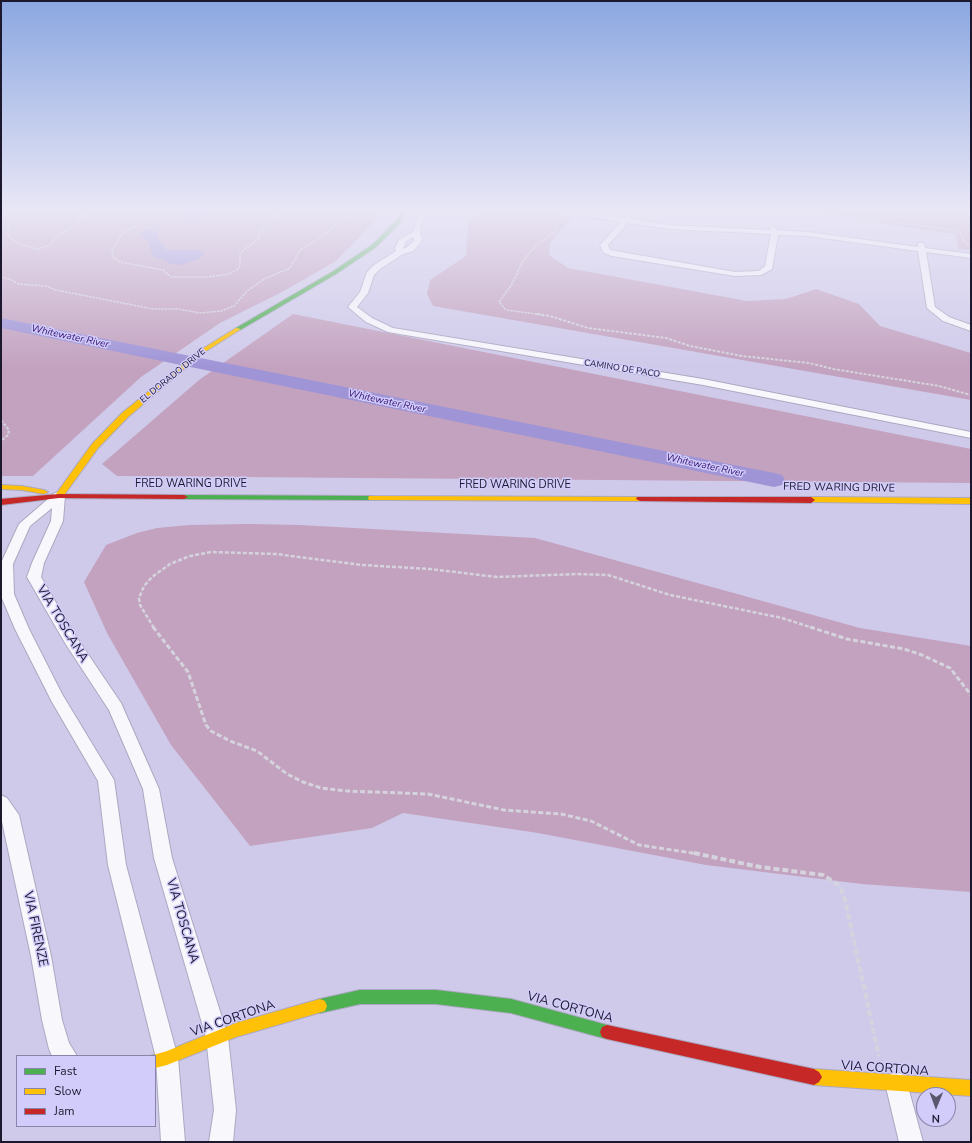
<!DOCTYPE html>
<style>
body{margin:0}
#map{position:relative;width:972px;height:1143px;overflow:hidden;background:#cfcaea;font-family:"Nunito Sans",sans-serif}
canvas{display:block}
.frame{position:absolute;inset:0;border:2px solid #1c192e;pointer-events:none}
.legend{position:absolute;left:16px;top:1055px;width:140px;height:72px;box-sizing:border-box;background:#d2ccfb;border:1px solid #8984a9;margin:0;padding:5px 7px;list-style:none;font-size:12px;color:#1c192e}
.legend li{display:flex;align-items:center;gap:8px;height:20px}
.legend b{width:20px;border:1px solid #8984a9}
.north{position:absolute;left:916px;top:1087px;width:40px;height:40px;box-sizing:border-box;background:#d2ccfb;border:1px solid #8984a9;border-radius:50%;rotate:181deg;font-size:11px;font-weight:700;line-height:16px;text-align:center;color:#1c192e}
.north::after{content:'';display:block;margin:auto;width:14px;height:18px;background:#5b5770;clip-path:polygon(50% 0,100% 100%,50% 72%,0 100%)}
</style>
<div id="map">
<canvas width="972" height="1143"></canvas>
<div class="frame"></div>
<ul class="legend">
<li><b style="height:5px;background:#4caf50"></b>Fast</li>
<li><b style="height:5px;background:#ffc107"></b>Slow</li>
<li><b style="height:5px;background:#c62828"></b>Jam</li>
</ul>
<div class="north">N</div>
</div>
<script>
const c = document.querySelector('canvas').getContext('2d');
c.lineJoin = 'round';
function fill(path, color) {
  c.fillStyle = color;
  c.fill(path, 'evenodd');
}
function shape(rows) {
  const path = new Path2D();
  for (const r of rows) {
    path.moveTo(r[0], r[1]);
    for (let i = 2; i < r.length; i += 2) path.lineTo(r[i], r[i + 1]);
  }
  return path;
}
function strokePath(path, color, width, dash) {
  c.strokeStyle = color;
  c.lineWidth = width;
  c.lineCap = dash ? 'butt' : 'round';
  c.setLineDash(dash || []);
  c.stroke(path);
}
function drawText(font, color, halo, rows, align = 'center') {
  c.font = font + ' "Nunito Sans",sans-serif';
  c.lineWidth = 3;
  c.setLineDash([]);
  c.textBaseline = 'middle';
  c.strokeStyle = halo;
  c.fillStyle = color;
  for (const [text, x, y, turn = 0] of rows) {
    c.save();
    c.translate(x, y);
    c.rotate((+turn || 0) * Math.PI / 180);
    c.textAlign = isNaN(turn) ? turn : align;
    if (halo) c.strokeText(text, 0, 0);
    c.fillText(text, 0, 0);
    c.restore();
  }
}
fill(shape([
 [1,208,380,208,376,220,336,261,282,292,220,323,141,377,33,476,1,476],
 [481,208,559,208,557,212,572,217,550,243,549,255,568,268,747,301,786,299,816,289,859,304,880,326,971,353,971,400,433,306,427,294,430,280,466,256,468,221],
 [707,208,971,208,971,250,958,249,956,234,813,214],
 [293,314,971,449,971,483,117,476,102,464,199,380],
 [249,524,300,525,535,538,860,628,971,646,971,892,862,884,706,865,538,833,403,813,372,828,250,846,171,745,107,633,84,582,106,545,137,533,157,528,189,525]
]), '#c3a2bf');
fill(shape([
 [193,208,231,208,197,220,182,219,178,216,177,214,181,211],
 [154,230,157,232,159,240,167,250,198,250,205,253,198,259,180,265,171,264,164,260,154,257,147,240,140,234,144,231]
]), '#9f94d6');
fill(shape([
 [1,318,774,473,782,475,785,480,782,485,774,487,1,328,1,318]
]), '#9f94d6');
const street = shape([
 [425,208,432,208,425,215,421,222,420,233,422,239,420,244,413,251,403,254,380,269,374,275,368,293,357,307,372,318,393,328,703,379,971,432,971,438,703,385,388,332,366,322,348,307,360,292,367,272,374,265,396,251,395,248,399,240,413,232,419,214,425,208],
 [414,237,414,241,407,247,403,249,406,241,414,237],
 [537,208,554,208,625,218,629,216,631,217,631,219,669,225,770,230,771,227,773,226,777,230,808,232,918,247,918,243,924,243,925,248,971,254,971,258,926,252,935,307,949,317,971,325,971,331,943,321,927,308,918,251,808,236,778,235,772,269,761,275,735,276,612,256,604,253,600,245,621,222,537,208],
 [628,223,669,229,771,234,765,266,759,271,735,272,610,250,608,245,628,223],
 [59,492,65,496,63,521,44,563,41,577,75,635,121,703,159,789,172,858,228,1037,236,1110,233,1142,209,1142,214,1110,206,1037,154,858,143,789,109,710,65,643,27,577,32,563,51,521,52,508,30,526,13,564,14,594,29,629,62,694,114,780,126,865,178,1058,185,1142,161,1142,156,1058,108,865,98,781,52,702,15,629,1,596,1,563,19,524,55,493,59,492],
 [1,795,7,798,19,815,51,956,62,1020,69,1043,77,1056,52,1056,49,1049,42,1020,31,956,1,817,1,795],
 [896,1072,904,1075,907,1083,923,1142,899,1142,885,1083,888,1075,896,1072]
]);
const fast = shape([
 [404,208,408,208,399,224,376,247,336,274,240,330,236,330,236,328,332,272,372,245,395,222,404,208],
 [181,495,372,496,376,498,372,500,184,499,180,497,181,495],
 [360,990,436,990,511,999,607,1025,612,1027,614,1032,612,1037,607,1039,511,1013,436,1004,360,1004,320,1013,315,1011,313,1006,315,1001,320,999,360,990]
]);
const slow = shape([
 [236,328,241,329,203,353,128,417,98,448,62,498,56,498,55,496,56,494,92,444,122,413,199,351,236,328],
 [1,485,22,486,44,490,48,492,44,494,22,490,1,489,1,485],
 [369,496,640,497,644,499,640,501,372,500,369,500,368,498,369,496],
 [811,497,971,498,971,504,808,502,807,500,811,497],
 [320,999,325,1001,327,1006,325,1011,236,1037,167,1065,155,1068,155,1056,150,1056,167,1051,236,1023,320,999],
 [814,1069,971,1080,971,1096,814,1085,809,1082,806,1077,809,1072,814,1069]
]);
const jam = shape([
 [59,494,184,495,188,497,184,499,59,498,1,505,1,499,59,494],
 [637,497,811,497,815,500,811,503,640,501,636,499,637,497],
 [607,1025,814,1069,819,1072,822,1077,819,1082,814,1085,607,1039,602,1037,600,1032,602,1027,607,1025]
]);
strokePath(street, '#aca8c1', 2);
strokePath(fast, '#aca8c1', 2);
strokePath(slow, '#aca8c1', 2);
strokePath(jam, '#aca8c1', 2);
strokePath(shape([
 [20,208,19,212,8,225,8,234,10,238,19,244,38,249,50,245,57,236,79,222,84,211,90,208],
 [158,208,146,220,122,234,112,250,114,258,120,262,163,270,171,277,207,277,229,274,237,270,240,266,240,253,258,239,261,230,287,208],
 [752,208,811,210,843,217,943,228,961,233,963,241,971,245],
 [1,277,12,280,18,284,46,286,56,290,153,309,178,309,200,313,221,311,234,306,247,291,264,279,290,268,300,250,323,236,344,218,352,208],
 [544,315,506,310,499,302,511,286,523,261,536,245,556,231,557,227,554,218]
]), '#d5d3dd', 1.5, [2.5, 1]);
strokePath(shape([
 [537,314,550,316,588,328,666,338,690,346,742,356,809,363,833,369,939,386,971,395],
 [1,420,9,430,8,435,1,441]
]), '#d5d3dd', 2, [3, 1.5]);
strokePath(shape([
 [154,628,140,605,139,598,144,586,152,577,170,564,190,556,211,552,276,554,362,565,430,569,497,577,576,574,608,575,670,595,782,618,813,628]
]), '#d5d3dd', 2.5, [4, 2]);
strokePath(shape([
 [153,627,188,672,206,725,211,731,230,741,257,751,287,774,303,782,321,788,347,791,428,794,504,810,561,814,591,821,639,845,699,854],
 [810,627,847,639,904,649,922,655,950,668,971,695]
]), '#d5d3dd', 3, [5, 2.5]);
strokePath(shape([
 [694,853,760,867,823,875,840,886,844,896,879,1056]
]), '#d5d3dd', 4, [6, 3]);
fill(street, '#f8f7fc');
fill(fast, '#4caf50');
fill(slow, '#ffc107');
fill(jam, '#c62828');
const sky = c.createLinearGradient(0, 0, 0, 368);
sky.addColorStop(0, '#8ba7e1');
sky.addColorStop(0.57, '#e9e7f6');
sky.addColorStop(1, '#e9e7f600');
c.fillStyle = sky;
c.fillRect(0, 0, 972, 368);
drawText('9px', '#1c192e', '#d2ccfb', [
 ["CAMINO DE PACO",622,369,9],
 ["EL DORADO DRIVE",173,376,-39]
]);
drawText('italic 10px', '#351475', '#d2ccfb', [
 ["Whitewater River",70,337,12],
 ["Whitewater River",387,402,12],
 ["Whitewater River",705,466,12]
]);
drawText('11px', '#1c192e', '#d2ccfb', [
 ["FRED WARING DRIVE",191,484],
 ["FRED WARING DRIVE",515,485],
 ["FRED WARING DRIVE",839,488,1]
]);
drawText('13px', '#1c192e', '#d2ccfb', [
 ["VIA TOSCANA",62,624,59],
 ["VIA TOSCANA",182,921,74],
 ["VIA FIRENZE",35,929,78],
 ["VIA CORTONA",570,1008,15],
 ["VIA CORTONA",233,1019,-19],
 ["VIA CORTONA",885,1069,4]
]);
</script>
